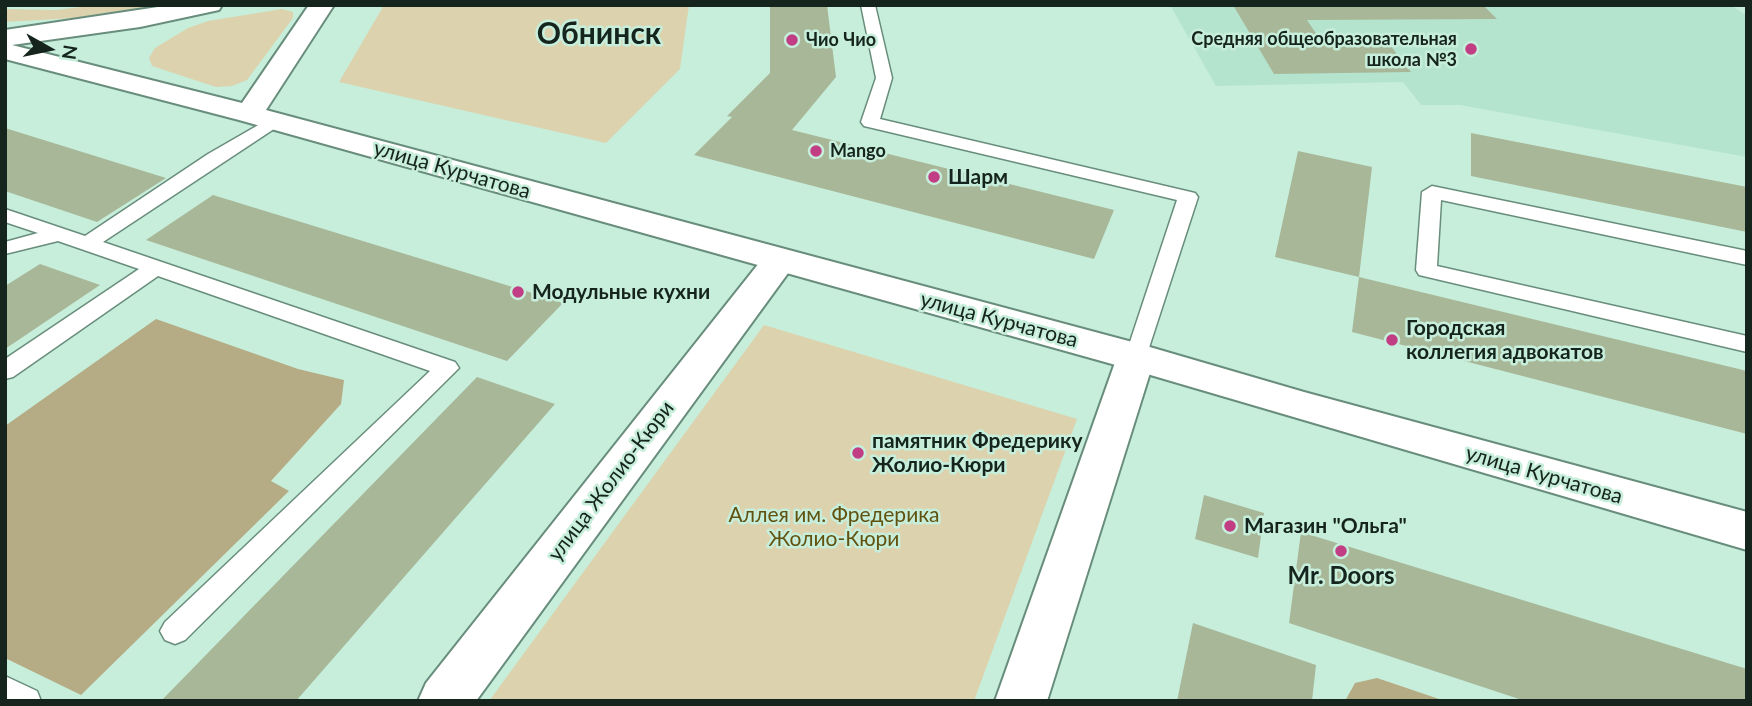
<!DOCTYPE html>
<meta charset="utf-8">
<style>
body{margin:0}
#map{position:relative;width:1752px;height:706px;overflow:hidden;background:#c7eedb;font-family:Lato,sans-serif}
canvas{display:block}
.frame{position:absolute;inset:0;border:7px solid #15241d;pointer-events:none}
.north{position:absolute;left:14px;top:14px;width:70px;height:70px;-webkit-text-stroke:5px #c7eedb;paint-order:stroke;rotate:99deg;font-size:19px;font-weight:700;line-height:28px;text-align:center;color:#15241d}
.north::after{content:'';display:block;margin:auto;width:24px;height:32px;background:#15241d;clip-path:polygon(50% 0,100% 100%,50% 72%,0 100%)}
</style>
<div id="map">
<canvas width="1752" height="706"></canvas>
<div class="frame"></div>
<div class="north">N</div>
</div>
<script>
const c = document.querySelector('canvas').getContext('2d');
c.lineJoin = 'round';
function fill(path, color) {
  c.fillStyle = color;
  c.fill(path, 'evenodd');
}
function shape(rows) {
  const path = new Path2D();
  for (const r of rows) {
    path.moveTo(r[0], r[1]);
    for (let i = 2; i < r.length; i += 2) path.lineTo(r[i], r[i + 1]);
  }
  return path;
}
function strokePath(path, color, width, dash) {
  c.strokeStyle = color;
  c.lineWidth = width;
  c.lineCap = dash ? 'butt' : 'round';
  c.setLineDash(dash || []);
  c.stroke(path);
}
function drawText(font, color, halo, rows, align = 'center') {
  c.font = font + ' Lato,sans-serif';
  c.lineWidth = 5;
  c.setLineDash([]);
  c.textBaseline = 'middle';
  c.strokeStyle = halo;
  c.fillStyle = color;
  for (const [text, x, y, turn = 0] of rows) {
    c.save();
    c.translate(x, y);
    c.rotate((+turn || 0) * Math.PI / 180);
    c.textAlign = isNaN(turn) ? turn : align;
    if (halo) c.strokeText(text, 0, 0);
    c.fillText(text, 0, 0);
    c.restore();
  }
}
fill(shape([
 [1170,5,1731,5,1747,16,1747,157,1460,105,1421,105,1403,82,1216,86]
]), '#b5e4ce');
fill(shape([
 [99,5,163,5,74,18,5,22,5,9,55,10],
 [384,5,689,5,680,69,606,143,339,82],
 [282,9,293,12,293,18,247,80,232,86,216,87,152,66,149,58,155,48,188,28,208,21],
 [764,325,1077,419,974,701,489,701]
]), '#dcd2ad');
fill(shape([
 [156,319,298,369,344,380,341,404,271,481,289,491,81,695,5,658,5,426],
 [1377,678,1445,701,1345,701,1355,683]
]), '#b5ab84');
fill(shape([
 [770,5,827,5,836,77,792,130,1114,210,1094,259,694,155,732,117,727,116,770,73],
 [1233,5,1483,5,1497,19,1307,20,1321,41,1386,40,1411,72,1274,74],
 [5,128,166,178,97,222,5,191],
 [1471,133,1747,187,1747,232,1471,176],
 [1298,151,1372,167,1359,277,1275,257],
 [213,195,529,292,563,303,507,361,146,240],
 [40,264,100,285,5,349,5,286],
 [1359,277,1747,371,1747,434,1352,332],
 [477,377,555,404,296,701,161,701],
 [1204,495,1264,513,1258,558,1195,539],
 [1301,532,1747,669,1747,701,1525,701,1289,623],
 [1193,623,1316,665,1312,701,1177,701]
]), '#a7b798');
const lane = shape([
 [861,5,875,5,892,78,880,119,1195,193,1198,197,1144,363,1136,365,1128,363,1125,357,1177,200,864,126,861,122,876,78,861,5],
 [274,116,283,121,280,125,103,242,455,362,459,368,185,640,175,644,165,640,160,631,165,622,430,371,158,276,13,377,5,379,5,359,139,269,58,241,5,254,5,242,38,233,5,222,5,209,85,236,208,154,274,116],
 [1432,186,1747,251,1747,265,1441,200,1437,266,1747,336,1747,352,1419,275,1416,270,1422,192,1432,186],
 [5,676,37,691,41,701,5,701,5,676]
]);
const secondary = shape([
 [779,250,791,253,796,261,791,269,476,701,418,701,426,683,767,253,779,250],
 [1136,343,1150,347,1155,357,1047,701,995,701,1117,357,1122,347,1136,343]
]);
const primary = shape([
 [171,5,222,5,219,10,140,27,12,45,242,103,309,5,334,5,266,110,1136,343,1304,392,1747,512,1747,550,1130,369,239,120,5,59,5,30,171,5]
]);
strokePath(lane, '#698d7c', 3);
strokePath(secondary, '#698d7c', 4);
strokePath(primary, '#698d7c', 4);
fill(lane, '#fff');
fill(secondary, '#fff');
fill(primary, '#fff');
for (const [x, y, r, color] of [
 [792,40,7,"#c13e84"],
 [1471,49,7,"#c13e84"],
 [816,151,7,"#c13e84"],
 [934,177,7,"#c13e84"],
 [518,292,7,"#c13e84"],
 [1392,340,7,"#c13e84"],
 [858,453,7,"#c13e84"],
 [1230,526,7,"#c13e84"],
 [1341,551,7,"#c13e84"]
]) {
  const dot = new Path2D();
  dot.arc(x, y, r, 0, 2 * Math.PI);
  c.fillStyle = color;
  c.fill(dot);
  strokePath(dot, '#c7eedb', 2.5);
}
drawText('bold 18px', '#15241d', '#c7eedb', [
 ["Средняя общеобразовательная",1457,39,"right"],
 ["школа №3",1457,60,"right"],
 ["Чио Чио",806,40],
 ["Mango",830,151]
], 'left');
drawText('21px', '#15241d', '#c7eedb', [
 ["улица Курчатова",452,170,16],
 ["улица Курчатова",999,320,15],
 ["улица Курчатова",1544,475,16],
 ["улица Жолио-Кюри",611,481,-53]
]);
drawText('bold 21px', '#15241d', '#c7eedb', [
 ["Шарм",948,177],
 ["Модульные кухни",532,292],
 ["Городская",1406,328],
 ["коллегия адвокатов",1406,352],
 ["памятник Фредерику",872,441],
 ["Жолио-Кюри",872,465],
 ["Магазин \"Ольга\"",1244,526]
], 'left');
drawText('21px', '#61520f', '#c7eedb', [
 ["Аллея им. Фредерика",834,515],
 ["Жолио-Кюри",834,539]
]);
drawText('bold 24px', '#15241d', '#c7eedb', [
 ["Mr. Doors",1341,576]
]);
drawText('bold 30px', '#15241d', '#c7eedb', [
 ["Обнинск",599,34]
]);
</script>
